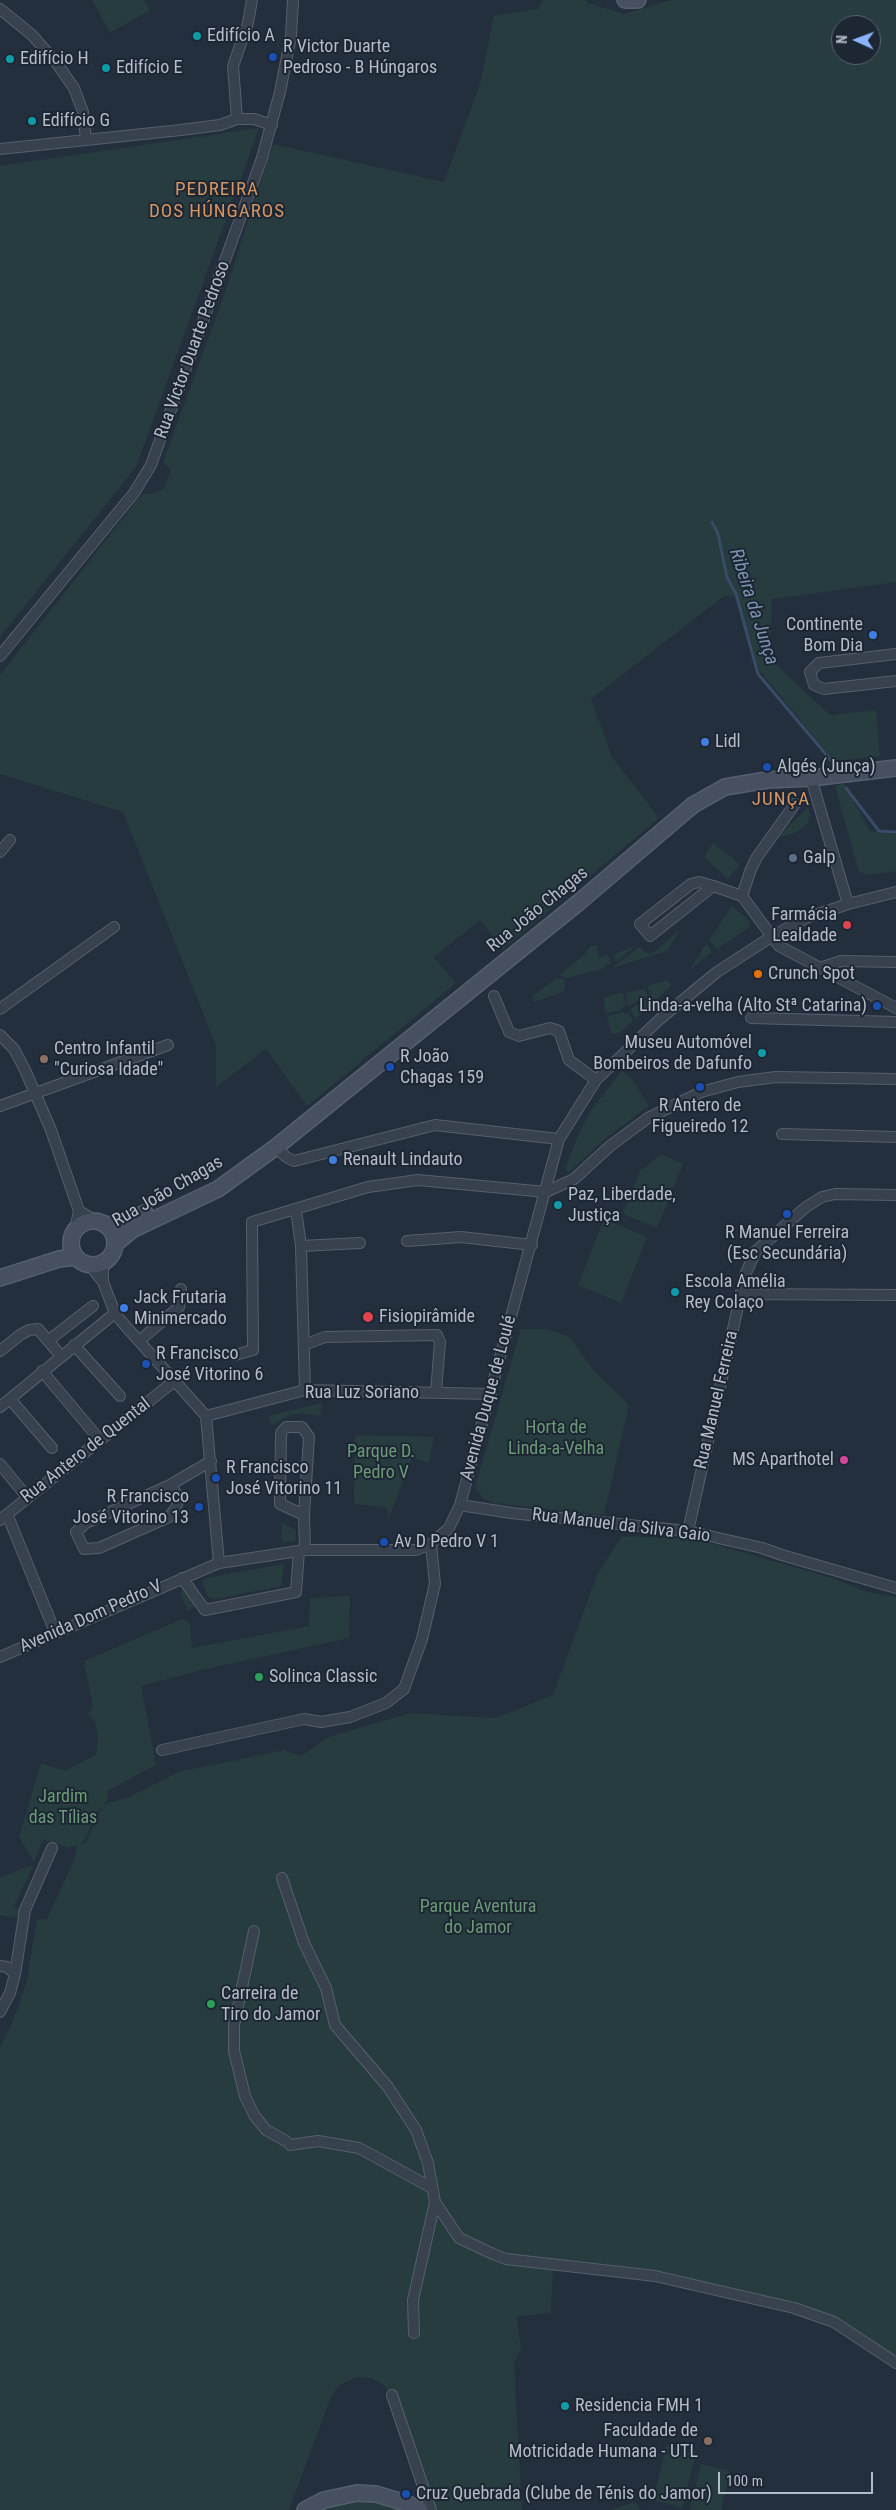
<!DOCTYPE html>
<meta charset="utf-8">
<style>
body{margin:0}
#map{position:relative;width:896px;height:2510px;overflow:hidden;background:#242f3e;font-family:"Roboto Condensed",sans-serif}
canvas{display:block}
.north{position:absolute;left:831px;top:15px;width:50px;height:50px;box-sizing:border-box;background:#1d2633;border:1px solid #59626f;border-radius:50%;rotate:272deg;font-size:14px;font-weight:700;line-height:20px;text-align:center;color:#b4bcc9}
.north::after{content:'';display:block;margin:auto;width:18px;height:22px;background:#8ab4f8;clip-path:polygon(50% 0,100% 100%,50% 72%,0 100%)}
.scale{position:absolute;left:718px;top:2472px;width:155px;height:22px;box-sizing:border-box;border:2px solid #b4bcc9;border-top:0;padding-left:6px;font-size:15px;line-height:18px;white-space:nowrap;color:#b4bcc9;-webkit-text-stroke:4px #1d2633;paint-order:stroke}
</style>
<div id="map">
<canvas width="896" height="2510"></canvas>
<div class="north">N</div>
<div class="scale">100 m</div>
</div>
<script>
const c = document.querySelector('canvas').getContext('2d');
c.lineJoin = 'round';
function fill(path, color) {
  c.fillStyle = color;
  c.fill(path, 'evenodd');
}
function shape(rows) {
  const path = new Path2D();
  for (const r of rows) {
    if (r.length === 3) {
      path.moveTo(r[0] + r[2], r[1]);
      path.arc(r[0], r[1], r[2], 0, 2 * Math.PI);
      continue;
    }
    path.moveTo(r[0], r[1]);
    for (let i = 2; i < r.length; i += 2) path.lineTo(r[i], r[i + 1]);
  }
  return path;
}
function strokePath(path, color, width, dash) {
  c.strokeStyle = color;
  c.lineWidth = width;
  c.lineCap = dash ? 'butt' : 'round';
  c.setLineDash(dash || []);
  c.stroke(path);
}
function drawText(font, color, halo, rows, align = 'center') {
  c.font = font + ' "Roboto Condensed",sans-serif';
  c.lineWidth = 4;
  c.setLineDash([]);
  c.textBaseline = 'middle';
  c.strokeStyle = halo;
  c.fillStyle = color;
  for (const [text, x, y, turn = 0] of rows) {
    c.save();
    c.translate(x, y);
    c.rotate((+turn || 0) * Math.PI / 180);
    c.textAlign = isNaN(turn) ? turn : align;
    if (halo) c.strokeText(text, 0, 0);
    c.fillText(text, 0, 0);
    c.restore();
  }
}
fill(shape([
 [92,0,144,0,150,10,110,33],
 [543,0,585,0,588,3,624,14,671,0,896,0,896,582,772,599,770,659,830,715,876,710,880,756,834,761,759,670,737,597,724,596,591,699,612,757,659,818,503,949,480,920,434,957,456,983,307,1106,266,1049,216,1087,216,1046,123,812,0,774,0,675,142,494,151,494,164,489,171,470,163,462,223,298,273,144,444,182,480,84,494,16,538,9],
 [841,25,871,25,871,55,841,55],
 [259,128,136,467,0,637,0,166],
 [844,783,870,831,896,834,896,871,870,875,859,872,835,786],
 [808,807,810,814,808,823,797,832,777,838],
 [713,843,740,864,728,879,704,857],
 [732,906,749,920,750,927,717,949,709,940],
 [681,929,667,951,612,968,639,947,650,955],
 [706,943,712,952,690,970],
 [596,945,599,958,608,955,611,964,605,965,605,968,567,978,559,975,583,956,591,946],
 [635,946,616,962,614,954],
 [556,978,564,979,565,986,563,992,534,1002,533,996],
 [668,980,671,986,654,1002,647,986],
 [644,989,648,996,628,1006,626,993],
 [623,992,626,1003,621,1010,606,1014,603,998],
 [649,998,652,1004,635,1019,630,1009],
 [623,1012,626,1015,628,1012,633,1021,620,1032,612,1035,607,1016],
 [622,1071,630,1076,649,1106,606,1138,569,1172,566,1170,567,1163,581,1129,591,1110],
 [661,1154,683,1164,657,1228,623,1214,640,1171],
 [604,1219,647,1237,621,1303,578,1285],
 [521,1329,547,1329,570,1337,593,1370,629,1405,604,1515,492,1503,483,1498,475,1487],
 [322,1403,320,1416,302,1413,290,1415,272,1425,268,1416],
 [355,1435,434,1437,429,1463,412,1457,388,1520,387,1508,354,1504],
 [282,1523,296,1530,295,1541,282,1542],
 [622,1536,696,1539,832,1578,867,1592,896,1597,896,2357,839,2320,794,2304,553,2263,551,2313,517,2316,521,2349,514,2363,522,2510,431,2510,392,2395,381,2383,371,2378,358,2377,339,2385,331,2397,289,2510,0,2510,0,2047,13,2021,26,1984,37,1920,47,1919,75,1858,77,1845,69,1848,43,1839,34,1862,19,1837,41,1763,65,1771,96,1755,98,1736,95,1722,88,1714,93,1706,84,1661,182,1619,190,1623,192,1648,309,1626,310,1598,350,1596,349,1638,206,1669,141,1686,156,1765,107,1791,108,1798,104,1804,127,1798,178,1772,284,1750,301,1756,329,1737,410,1713,496,1718,553,1695,597,1575],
 [102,1806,86,1843,79,1844,84,1841,96,1814],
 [284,1564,281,1586,215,1599,208,1597,203,1584,203,1580,206,1578],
 [185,1588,198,1604,188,1611,180,1592],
 [31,1865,33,1867,14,1906,20,1909,18,1918,0,1915,0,1878],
 [667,2445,696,2453,682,2508,653,2500],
 [701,2464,730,2471,721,2510,690,2510],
 [357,2493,420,2510,305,2510],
 [635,2502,641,2510,612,2510,612,2509]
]), '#263c3f');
strokePath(shape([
 [712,522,718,534,727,577,736,594,758,674,835,765],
 [846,788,879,831,896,832]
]), '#394c67', 3);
const street = shape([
 [0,9,32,35,55,61,74,88,83,112,86,139],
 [237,119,233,66,248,23,252,0],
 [0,149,181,130,220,125,237,119,254,119,272,125],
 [896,654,819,663,810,672,814,685,824,689,896,681],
 [0,656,134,493,151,465,262,158,280,92,291,36,293,0],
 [811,778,848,904],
 [795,804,757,857,751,869,742,896,779,946,896,1008],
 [0,852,10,840],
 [713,886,699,882,691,884,640,924,650,936,713,886,742,896],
 [820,968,841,961,896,962],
 [494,996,509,1032,519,1036,550,1028,559,1031,569,1060,596,1080],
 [0,1009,114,927],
 [751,1018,896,1022],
 [0,1035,14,1049,25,1070,51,1130,79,1211,75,1230],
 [0,1106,168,1045],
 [782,1134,896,1137],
 [276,1147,286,1157,294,1161,435,1125,559,1139],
 [296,1210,301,1246,305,1390],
 [79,1211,94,1220],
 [407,1241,461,1237,532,1245],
 [301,1246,360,1243],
 [103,1262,103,1282],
 [89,1264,103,1282,115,1313,121,1321,206,1416,219,1563],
 [741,1294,896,1295],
 [49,1340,93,1306],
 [139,1341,179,1307,181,1289],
 [74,1345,120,1396],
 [304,1345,325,1337,437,1335,440,1342,436,1393],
 [0,1351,20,1335,29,1330,38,1329,61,1356],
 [235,1355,253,1350,252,1222,368,1187,418,1180,546,1192,574,1179,610,1146,648,1118,701,1092,738,1082,776,1077,896,1079],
 [42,1371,100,1440],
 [10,1399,52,1448],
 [0,1407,115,1313],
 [206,1416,305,1390,491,1394],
 [0,1464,27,1497],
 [170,1485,179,1497,176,1508,169,1517,99,1548,84,1549,76,1532,86,1523,170,1485,211,1461],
 [460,1505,511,1513,688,1531,762,1548,782,1555,896,1588],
 [7,1514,55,1632],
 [304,1515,280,1504,281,1433,286,1427,302,1427,309,1437,304,1515,305,1550],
 [0,1520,173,1382],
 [688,1531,745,1275,756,1251,806,1207,822,1197,835,1194,896,1195],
 [182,1578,205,1610,296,1592,299,1551],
 [0,1657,219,1563,305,1550,416,1550,431,1544,449,1528,460,1505,559,1139,596,1080,660,1019,717,972,771,937,806,918,848,904,896,892],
 [162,1750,304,1719,321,1722,350,1717,386,1703,404,1689,422,1639,435,1584,431,1544],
 [282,1878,304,1943,326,1988,335,2025,388,2087,416,2130,428,2163,435,2202,413,2300,414,2333],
 [254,1931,234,2025,234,2051,245,2096,254,2115,266,2130,286,2141],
 [0,1966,7,1967,15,1974],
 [0,2012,10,1993,15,1974,25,1910,52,1848],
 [290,2145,318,2141,359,2148,432,2188],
 [435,2202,459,2238,493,2254,506,2259,655,2276,794,2308,834,2322,896,2363],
 [392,2395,431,2510]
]);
const secondary = shape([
 [625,0,638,0],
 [93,1243,22],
 [107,1225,129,1221,145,1213],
 [115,1244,132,1230,218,1189,276,1147,578,903,693,805,725,787,767,780,811,778,896,768],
 [0,1278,59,1259,76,1257],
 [305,2510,324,2500,357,2493,376,2494,406,2503,420,2510]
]);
strokePath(street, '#565f6c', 12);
strokePath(secondary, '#565f6c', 18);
strokePath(street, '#38414e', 10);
strokePath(secondary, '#465061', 15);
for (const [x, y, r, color] of [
 [197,36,5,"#0f9aa8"],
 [273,57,5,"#1a4fb4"],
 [10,59,5,"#0f9aa8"],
 [106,68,5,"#0f9aa8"],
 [32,121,5,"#0f9aa8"],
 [873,635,5,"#3f7fe0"],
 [705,742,5,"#3f7fe0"],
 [767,767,5,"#1a4fb4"],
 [793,858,5,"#5c6f8a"],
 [847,925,5,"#e0444e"],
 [758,974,5,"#e8710a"],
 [877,1006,5,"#1a4fb4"],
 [762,1053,5,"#0f9aa8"],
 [44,1059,5,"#8d6e63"],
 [390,1067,5,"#1a4fb4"],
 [700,1087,5,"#1a4fb4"],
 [333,1160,5,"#3f7fe0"],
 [558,1205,5,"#0f9aa8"],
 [787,1214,5,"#1a4fb4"],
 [675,1292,5,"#0f9aa8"],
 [124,1308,5,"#3f7fe0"],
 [368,1317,6,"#e0444e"],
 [146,1364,5,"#1a4fb4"],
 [844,1460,5,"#d1479c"],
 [216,1478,5,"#1a4fb4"],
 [199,1507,5,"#1a4fb4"],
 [384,1542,5,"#1a4fb4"],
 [259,1677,5,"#2e9e5b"],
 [211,2004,5,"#2e9e5b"],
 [565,2406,5,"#0f9aa8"],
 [708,2441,5,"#8d6e63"],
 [406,2494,5,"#1a4fb4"]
]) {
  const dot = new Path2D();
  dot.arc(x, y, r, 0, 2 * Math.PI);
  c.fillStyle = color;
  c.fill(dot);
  strokePath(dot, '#1d2633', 2);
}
drawText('18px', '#b4bcc9', '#1d2633', [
 ["Edifício A",207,36],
 ["R Victor Duarte",283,47],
 ["Pedroso - B Húngaros",283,68],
 ["Edifício H",20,59],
 ["Edifício E",116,68],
 ["Edifício G",42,121],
 ["Continente",863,625,"right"],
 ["Bom Dia",863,646,"right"],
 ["Lidl",715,742],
 ["Algés (Junça)",777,767],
 ["Galp",803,858],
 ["Farmácia",837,915,"right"],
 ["Lealdade",837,936,"right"],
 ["Crunch Spot",768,974],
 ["Linda-a-velha (Alto Stª Catarina)",867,1006,"right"],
 ["Museu Automóvel",752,1043,"right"],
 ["Bombeiros de Dafunfo",752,1064,"right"],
 ["Centro Infantil",54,1049],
 ["\"Curiosa Idade\"",54,1070],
 ["R João",400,1057],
 ["Chagas 159",400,1078],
 ["R Antero de",700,1106,"center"],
 ["Figueiredo 12",700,1127,"center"],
 ["Renault Lindauto",343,1160],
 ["Paz, Liberdade,",568,1195],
 ["Justiça",568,1216],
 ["R Manuel Ferreira",787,1233,"center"],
 ["(Esc Secundária)",787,1254,"center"],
 ["Escola Amélia",685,1282],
 ["Rey Colaço",685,1303],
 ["Jack Frutaria",134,1298],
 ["Minimercado",134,1319],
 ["Fisiopirâmide",379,1317],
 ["R Francisco",156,1354],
 ["José Vitorino 6",156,1375],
 ["MS Aparthotel",834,1460,"right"],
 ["R Francisco",226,1468],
 ["José Vitorino 11",226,1489],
 ["R Francisco",189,1497,"right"],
 ["José Vitorino 13",189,1518,"right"],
 ["Av D Pedro V 1",394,1542],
 ["Solinca Classic",269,1677],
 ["Carreira de",221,1994],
 ["Tiro do Jamor",221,2015],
 ["Residencia FMH 1",575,2406],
 ["Faculdade de",698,2431,"right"],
 ["Motricidade Humana - UTL",698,2452,"right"],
 ["Cruz Quebrada (Clube de Ténis do Jamor)",416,2494]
], 'left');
drawText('18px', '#b4bcc9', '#1d2633', [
 ["Rua Victor Duarte Pedroso",193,350,-70],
 ["Rua João Chagas",538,910,-39],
 ["Rua João Chagas",168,1192,-30],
 ["Rua Luz Soriano",362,1393],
 ["Avenida Duque de Loulé",489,1398,-75],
 ["Rua Manuel Ferreira",717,1400,-77],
 ["Rua Antero de Quental",86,1451,-38],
 ["Rua Manuel da Silva Gaio",621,1526,7],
 ["Avenida Dom Pedro V",91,1617,-24]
]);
drawText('18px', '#6b9a76', '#1d2633', [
 ["Horta de",556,1428],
 ["Linda-a-Velha",556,1449],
 ["Parque D.",381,1452],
 ["Pedro V",381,1473],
 ["Jardim",63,1797],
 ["das Tílias",63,1818],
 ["Parque Aventura",478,1907],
 ["do Jamor",478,1928]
]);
c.letterSpacing = '1px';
drawText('19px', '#d59563', '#1d2633', [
 ["PEDREIRA",217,190],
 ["DOS HÚNGAROS",217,212],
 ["JUNÇA",781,800]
]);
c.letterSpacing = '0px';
drawText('italic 19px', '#7c92b1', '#1d2633', [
 ["Ribeira da Junça",753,607,72]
]);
</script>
